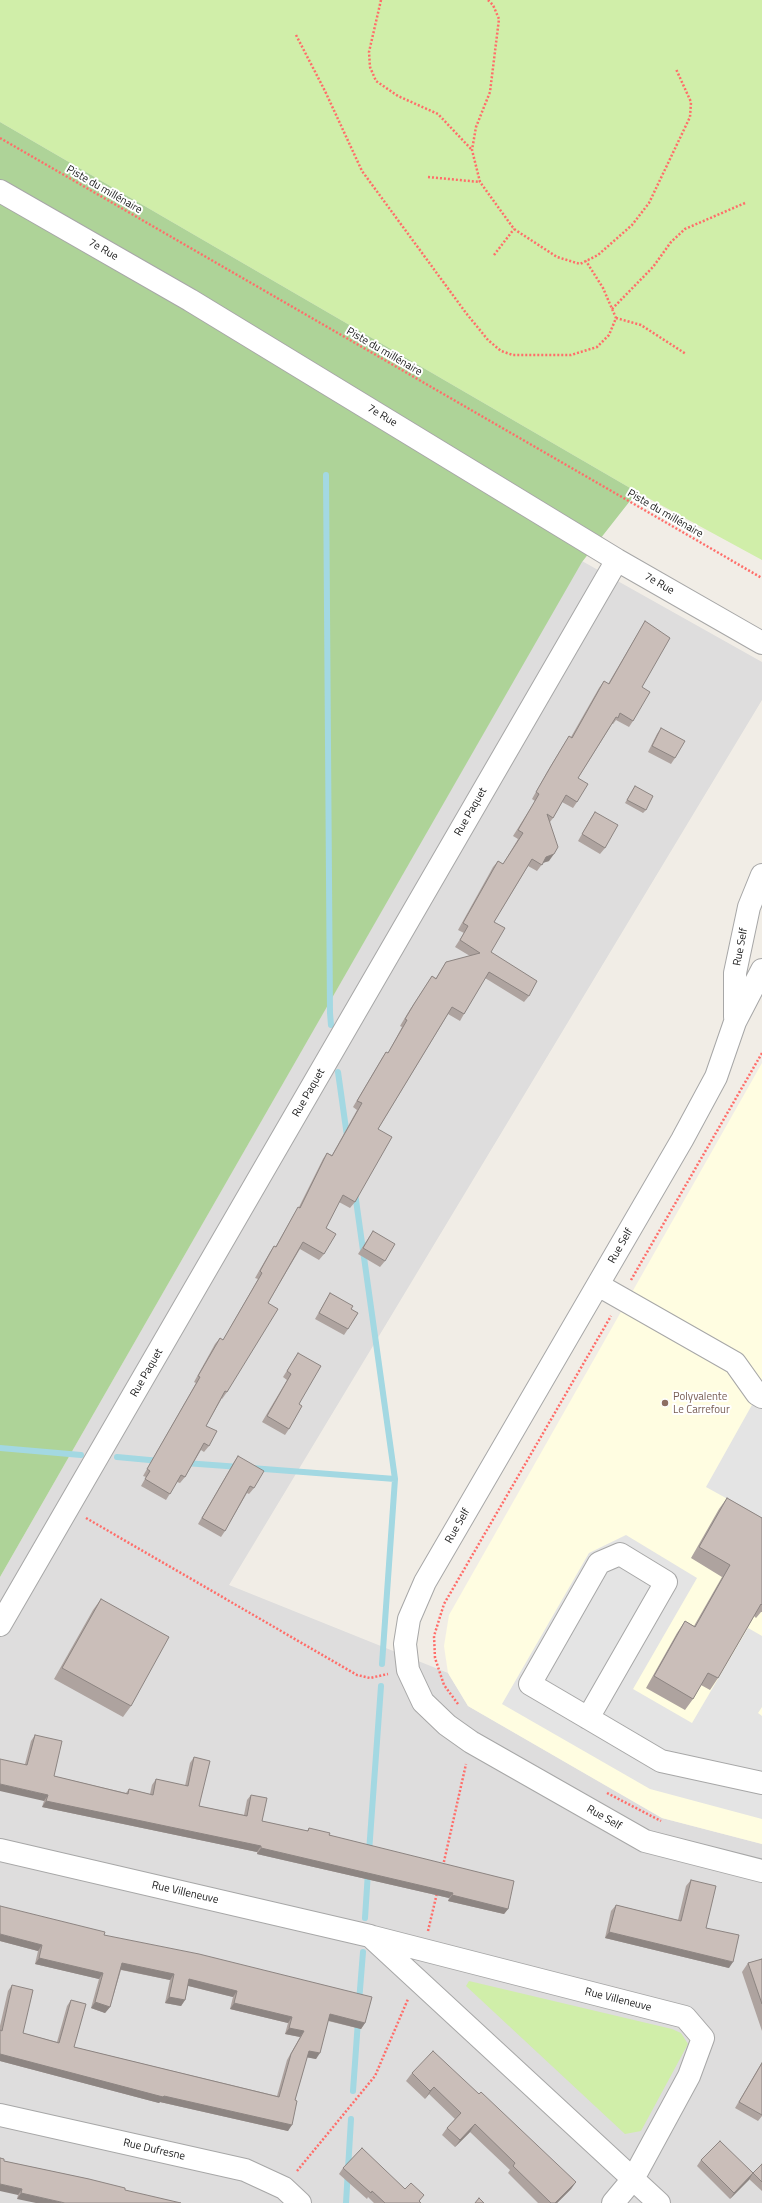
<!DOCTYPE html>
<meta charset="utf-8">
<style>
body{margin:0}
canvas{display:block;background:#f1ede6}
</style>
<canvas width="762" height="2203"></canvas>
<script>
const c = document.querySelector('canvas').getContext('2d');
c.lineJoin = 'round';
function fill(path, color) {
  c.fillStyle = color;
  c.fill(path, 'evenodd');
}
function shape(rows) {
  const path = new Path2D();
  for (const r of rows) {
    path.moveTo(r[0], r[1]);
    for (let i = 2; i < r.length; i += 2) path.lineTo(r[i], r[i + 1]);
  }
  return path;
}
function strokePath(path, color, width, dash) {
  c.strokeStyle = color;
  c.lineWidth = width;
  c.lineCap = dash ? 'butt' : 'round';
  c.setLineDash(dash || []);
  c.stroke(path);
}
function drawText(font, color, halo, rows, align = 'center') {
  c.font = font + ' "Titillium Web",sans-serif';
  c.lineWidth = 4;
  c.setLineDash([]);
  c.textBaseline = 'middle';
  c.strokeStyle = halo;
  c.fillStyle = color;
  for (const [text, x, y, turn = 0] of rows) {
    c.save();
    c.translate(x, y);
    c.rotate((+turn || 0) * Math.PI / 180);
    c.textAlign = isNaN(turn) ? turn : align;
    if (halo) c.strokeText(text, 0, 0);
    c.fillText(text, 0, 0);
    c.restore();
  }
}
fill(shape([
 [582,561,762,662,762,700,229,1585,448,1673,468,1706,662,1818,762,1844,762,2203,0,2203,0,1577]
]), '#dedddd');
fill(shape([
 [762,1063,762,1844,662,1818,468,1706,448,1673,444,1646,449,1615]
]), '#fffde1');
fill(shape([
 [0,0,762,0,762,560,637,492,0,122],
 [469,1981,672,2029,681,2033,688,2044,641,2131,625,2134,466,1986]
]), '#d0eea9');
fill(shape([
 [0,122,637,492,582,562,0,1577]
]), '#aed398');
fill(shape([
 [762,1387,762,1518,706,1487],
 [626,1535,697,1578,633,1689,692,1723,748,1628,762,1636,762,1707,758,1713,762,1716,762,1819,650,1789,502,1704,589,1553]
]), '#e4e4e4');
strokePath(shape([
 [326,475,330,1013,331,1025],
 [338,1072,347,1136],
 [355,1193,395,1479,382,1664],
 [0,1448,81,1455],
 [117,1457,160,1461],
 [185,1463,240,1467],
 [251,1468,395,1479],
 [369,1852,381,1686],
 [365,1918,368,1872],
 [359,2002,363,1952],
 [353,2091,358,2021],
 [346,2203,351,2119]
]), '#a3d8e2', 6);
const minor = shape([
 [0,191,190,300,617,560,762,643],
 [762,970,735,1022,716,1077,682,1140,425,1582,409,1619,405,1644,408,1670,423,1702,447,1725,471,1742,645,1841,762,1871],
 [735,1017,735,973,749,907,762,875],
 [598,1285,735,1363,757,1394,762,1397],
 [0,1625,617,560],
 [588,1718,666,1582,620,1554,599,1563,530,1684,588,1718,661,1761,762,1783],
 [0,1850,370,1936,659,2203],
 [373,1937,685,2017,703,2038,689,2076,633,2179,613,2203],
 [0,2115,245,2170,284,2188,300,2203]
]);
strokePath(minor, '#a7a7a7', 24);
strokePath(shape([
 [381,0,369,52,370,67,376,81,398,96,438,114,472,150],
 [488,0,493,5,499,19,490,92,476,127,472,150,480,182,514,229,557,257,580,264,598,255,632,225,649,203,690,117,691,102,676,69],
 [296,35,325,91,362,171,466,313,488,340,501,351,513,355,571,355,597,347,609,335,616,318,603,288,586,261],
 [0,138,762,578],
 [428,177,480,182],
 [494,255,514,229],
 [612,309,653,267,671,242,685,229,745,203],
 [616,318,641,325,686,354],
 [631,1280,762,1053],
 [86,1518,357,1675,370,1678,388,1674],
 [458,1704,444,1685,435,1658,434,1636,444,1604,611,1316],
 [607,1793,661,1821],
 [443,1866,466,1764],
 [428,1931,437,1893],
 [297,2171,375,2076,408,1999]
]), '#ff6d69', 2.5, [2, 2]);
strokePath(minor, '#fff', 22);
fill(shape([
 [645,621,642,687,633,721,629,727,616,720,613,724,612,724,578,778,577,802,573,808,562,802,553,818,550,822,549,861,543,863,537,871,528,866,494,922,491,952,529,996,524,1002,485,978,464,1014,460,1021,448,1014,378,1129,355,1202,350,1208,339,1202,326,1228,324,1254,319,1260,300,1249,268,1303,227,1392,222,1399,222,1398,206,1426,209,1446,204,1452,201,1450,185,1477,180,1483,177,1482,166,1500,141,1486,146,1477,143,1476,196,1383,194,1382,215,1344,220,1338,223,1340,258,1279,255,1278,270,1252,274,1246,276,1246,294,1214,299,1207,323,1159,327,1153,332,1155,357,1110,353,1107,382,1058,386,1052,388,1053,402,1027,400,1026,409,1011,432,976,436,978,446,962,470,956,455,947,464,933,458,930,493,867,498,861,503,864,518,839,513,836,535,801,532,799,547,772,569,736,571,737,599,688,604,681,608,684,641,628],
 [661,728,675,758,671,764,648,752,657,734],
 [635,786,646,810,643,813,625,803],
 [595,812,605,848,600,854,578,841,591,818],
 [373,1231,385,1261,380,1267,358,1254],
 [330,1293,351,1309,348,1329,344,1335,315,1319],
 [298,1353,299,1404,289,1429,285,1435,262,1422,287,1380,283,1377],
 [238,1456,254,1488,249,1494,247,1493,225,1531,221,1537,198,1524,234,1462],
 [727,1498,762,1518,762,1612,761,1612,756,1618,754,1616,718,1678,710,1690,701,1685,693,1699,685,1710,646,1688,677,1633,685,1621,694,1626,722,1577,691,1558,719,1509],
 [101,1599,131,1706,123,1717,54,1679,93,1610],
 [35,1735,54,1776,126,1793,129,1789,150,1794,152,1785,156,1779,185,1786,190,1763,194,1757,199,1806,244,1815,247,1800,251,1795,262,1821,307,1831,309,1828,329,1835,508,1909,504,1914,448,1901,449,1898,257,1854,257,1852,42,1807,44,1801,25,1764,31,1741],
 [691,1880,706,1928,729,1968,605,1938,611,1911,616,1905,678,1920,686,1886],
 [104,1935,365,2023,361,2029,328,2021,316,2059,307,2057,295,2100,288,2131,160,2102,159,2103,0,2061,0,2026,8,1991,12,1985,23,2033,57,2042,67,2006,71,2000,74,2047,277,2096,287,2060,300,2037,285,2034,288,2023,230,2009,233,1997,188,1986,185,2000,181,2006,165,2003,170,1980,121,1970,110,2007,105,2013,91,2008,99,1979,35,1964,38,1951,0,1941],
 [762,1959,762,2031,742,1972,748,1963],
 [762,2062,762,2116,758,2121,735,2108],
 [412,2073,479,2094,576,2182,571,2189,557,2203,538,2203,508,2173,510,2170,470,2132,455,2147,442,2135,447,2128,455,2119,429,2094,425,2099,406,2081],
 [701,2160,753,2173,762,2164,762,2191,749,2179,730,2199,697,2166],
 [4,2161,89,2179,17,2199,18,2195],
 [343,2168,420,2202,421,2203,374,2203,368,2197,367,2199,339,2174]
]), '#aea39f');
fill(shape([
 [554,854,549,861,542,863,546,857],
 [0,1784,48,1795,44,1801,0,1791],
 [46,1801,261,1846,257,1852,42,1807],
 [261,1848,453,1893,449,1898,257,1854],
 [452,1895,508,1909,504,1914,448,1901],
 [609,1932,733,1962,729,1968,605,1938],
 [0,1934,42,1945,38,1951,0,1941],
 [39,1958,103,1973,99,1979,35,1964],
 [122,1963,174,1974,170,1980,118,1969],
 [189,1979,237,1991,233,1997,185,1985],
 [169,1997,185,2000,181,2006,165,2003],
 [95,2002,110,2007,105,2013,91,2008],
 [234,2003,292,2017,288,2023,230,2009],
 [330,2014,365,2023,361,2029,326,2020],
 [289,2028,304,2031,300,2037,285,2034],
 [309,2051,320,2053,316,2059,305,2057],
 [0,2054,164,2096,292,2125,288,2131,160,2102,159,2103,0,2061],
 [434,2087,429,2094,425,2099,430,2091],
 [475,2124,470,2132,455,2147,460,2140],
 [753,2173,749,2180,730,2199,734,2193],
 [576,2182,571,2189,557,2203,555,2203],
 [0,2184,22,2189,18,2195,0,2191],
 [21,2193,65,2203,36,2203,17,2199]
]), '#8d8582');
const building = shape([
 [645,621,670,638,642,687,650,692,633,721,620,713,618,718,616,717,578,778,588,784,577,802,566,795,553,818,547,814,558,847,554,854,546,857,542,865,532,859,494,922,505,928,491,952,537,981,529,996,489,972,464,1014,452,1007,378,1129,392,1137,355,1202,343,1195,326,1228,336,1234,324,1254,303,1242,268,1303,278,1309,227,1392,225,1391,206,1426,217,1431,209,1446,204,1443,185,1477,181,1475,170,1494,145,1479,150,1471,147,1469,200,1377,198,1376,220,1338,223,1340,262,1273,260,1271,274,1246,276,1247,298,1207,300,1208,327,1153,332,1156,362,1103,357,1101,386,1052,388,1053,407,1020,405,1019,414,1004,432,976,436,979,446,962,480,953,460,940,468,926,463,923,498,861,503,864,523,833,518,830,539,794,536,792,551,766,569,736,572,738,604,681,609,684,645,621],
 [661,728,685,741,675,758,652,746,661,728],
 [635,786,653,796,646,810,627,800,635,786],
 [595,812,618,825,605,848,582,834,595,812],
 [373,1231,395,1244,385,1261,363,1248,373,1231],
 [330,1293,353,1306,351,1309,358,1313,348,1329,319,1313,330,1293],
 [298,1353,321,1366,299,1404,302,1406,289,1429,267,1416,291,1374,287,1371,298,1353],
 [238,1456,264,1471,254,1488,250,1486,225,1531,202,1518,238,1456],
 [727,1498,762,1518,762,1605,761,1604,718,1678,708,1673,693,1699,654,1676,685,1621,695,1627,730,1565,699,1547,727,1498],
 [101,1599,169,1637,131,1706,62,1668,101,1599],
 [35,1735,62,1741,54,1776,128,1794,129,1789,153,1795,156,1779,188,1786,194,1757,210,1761,199,1806,247,1816,251,1795,267,1798,262,1821,308,1831,309,1828,330,1833,329,1835,514,1881,508,1909,452,1895,453,1893,261,1848,261,1846,46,1801,48,1795,0,1784,0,1759,27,1765,35,1735],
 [691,1880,716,1886,706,1928,739,1935,733,1962,609,1932,616,1905,681,1921,691,1880],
 [0,1906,105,1932,104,1935,199,1954,372,1997,365,2023,330,2014,320,2053,309,2051,295,2100,297,2101,292,2125,164,2096,163,2097,0,2054,0,2030,2,2031,12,1985,33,1990,23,2033,59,2043,71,2000,86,2004,74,2047,279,2097,291,2054,304,2031,289,2028,292,2017,234,2003,237,1991,189,1979,185,2000,169,1997,174,1974,122,1963,110,2007,95,2002,103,1973,39,1958,42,1945,0,1934,0,1906],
 [762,1959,762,2004,748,1963,762,1959],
 [433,2051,479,2094,481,2092,576,2182,555,2203,551,2203,513,2166,515,2163,475,2124,460,2140,447,2128,461,2113,434,2087,430,2091,412,2073,433,2051],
 [762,2063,762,2115,739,2102,762,2063],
 [720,2141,753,2173,734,2193,701,2160,720,2141],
 [362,2148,405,2189,411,2183,424,2195,419,2201,421,2203,385,2203,372,2191,371,2193,343,2168,362,2148],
 [0,2158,4,2159,4,2161,89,2179,125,2188,125,2190,181,2203,65,2203,21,2193,22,2189,0,2184,0,2158],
 [762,2164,762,2182,753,2173,762,2164],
 [479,2198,484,2203,475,2203,479,2198]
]);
fill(building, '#cabeb9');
strokePath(building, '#8d8582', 1);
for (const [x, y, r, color] of [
 [665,1403,4,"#8d6e63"]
]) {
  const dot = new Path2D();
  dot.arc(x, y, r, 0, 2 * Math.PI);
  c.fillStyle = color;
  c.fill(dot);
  strokePath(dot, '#fff', 1.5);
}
drawText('11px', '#202020', '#fff', [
 ["Piste du millénaire",104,190,30],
 ["7e Rue",103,250,30],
 ["Piste du millénaire",384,352,30],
 ["7e Rue",382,416,31],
 ["Piste du millénaire",665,514,30],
 ["7e Rue",659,584,30],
 ["Rue Paquet",471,812,-60],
 ["Rue Self",741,947,-79],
 ["Rue Paquet",309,1093,-60],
 ["Rue Self",621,1246,-60],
 ["Rue Paquet",147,1373,-60],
 ["Rue Self",458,1526,-60],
 ["Rue Self",604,1818,30],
 ["Rue Villeneuve",185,1893,13],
 ["Rue Villeneuve",618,2000,14],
 ["Rue Dufresne",154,2150,13]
]);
drawText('11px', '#785e54', '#fff', [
 ["Polyvalente",673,1397],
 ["Le Carrefour",673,1410]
], 'left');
</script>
